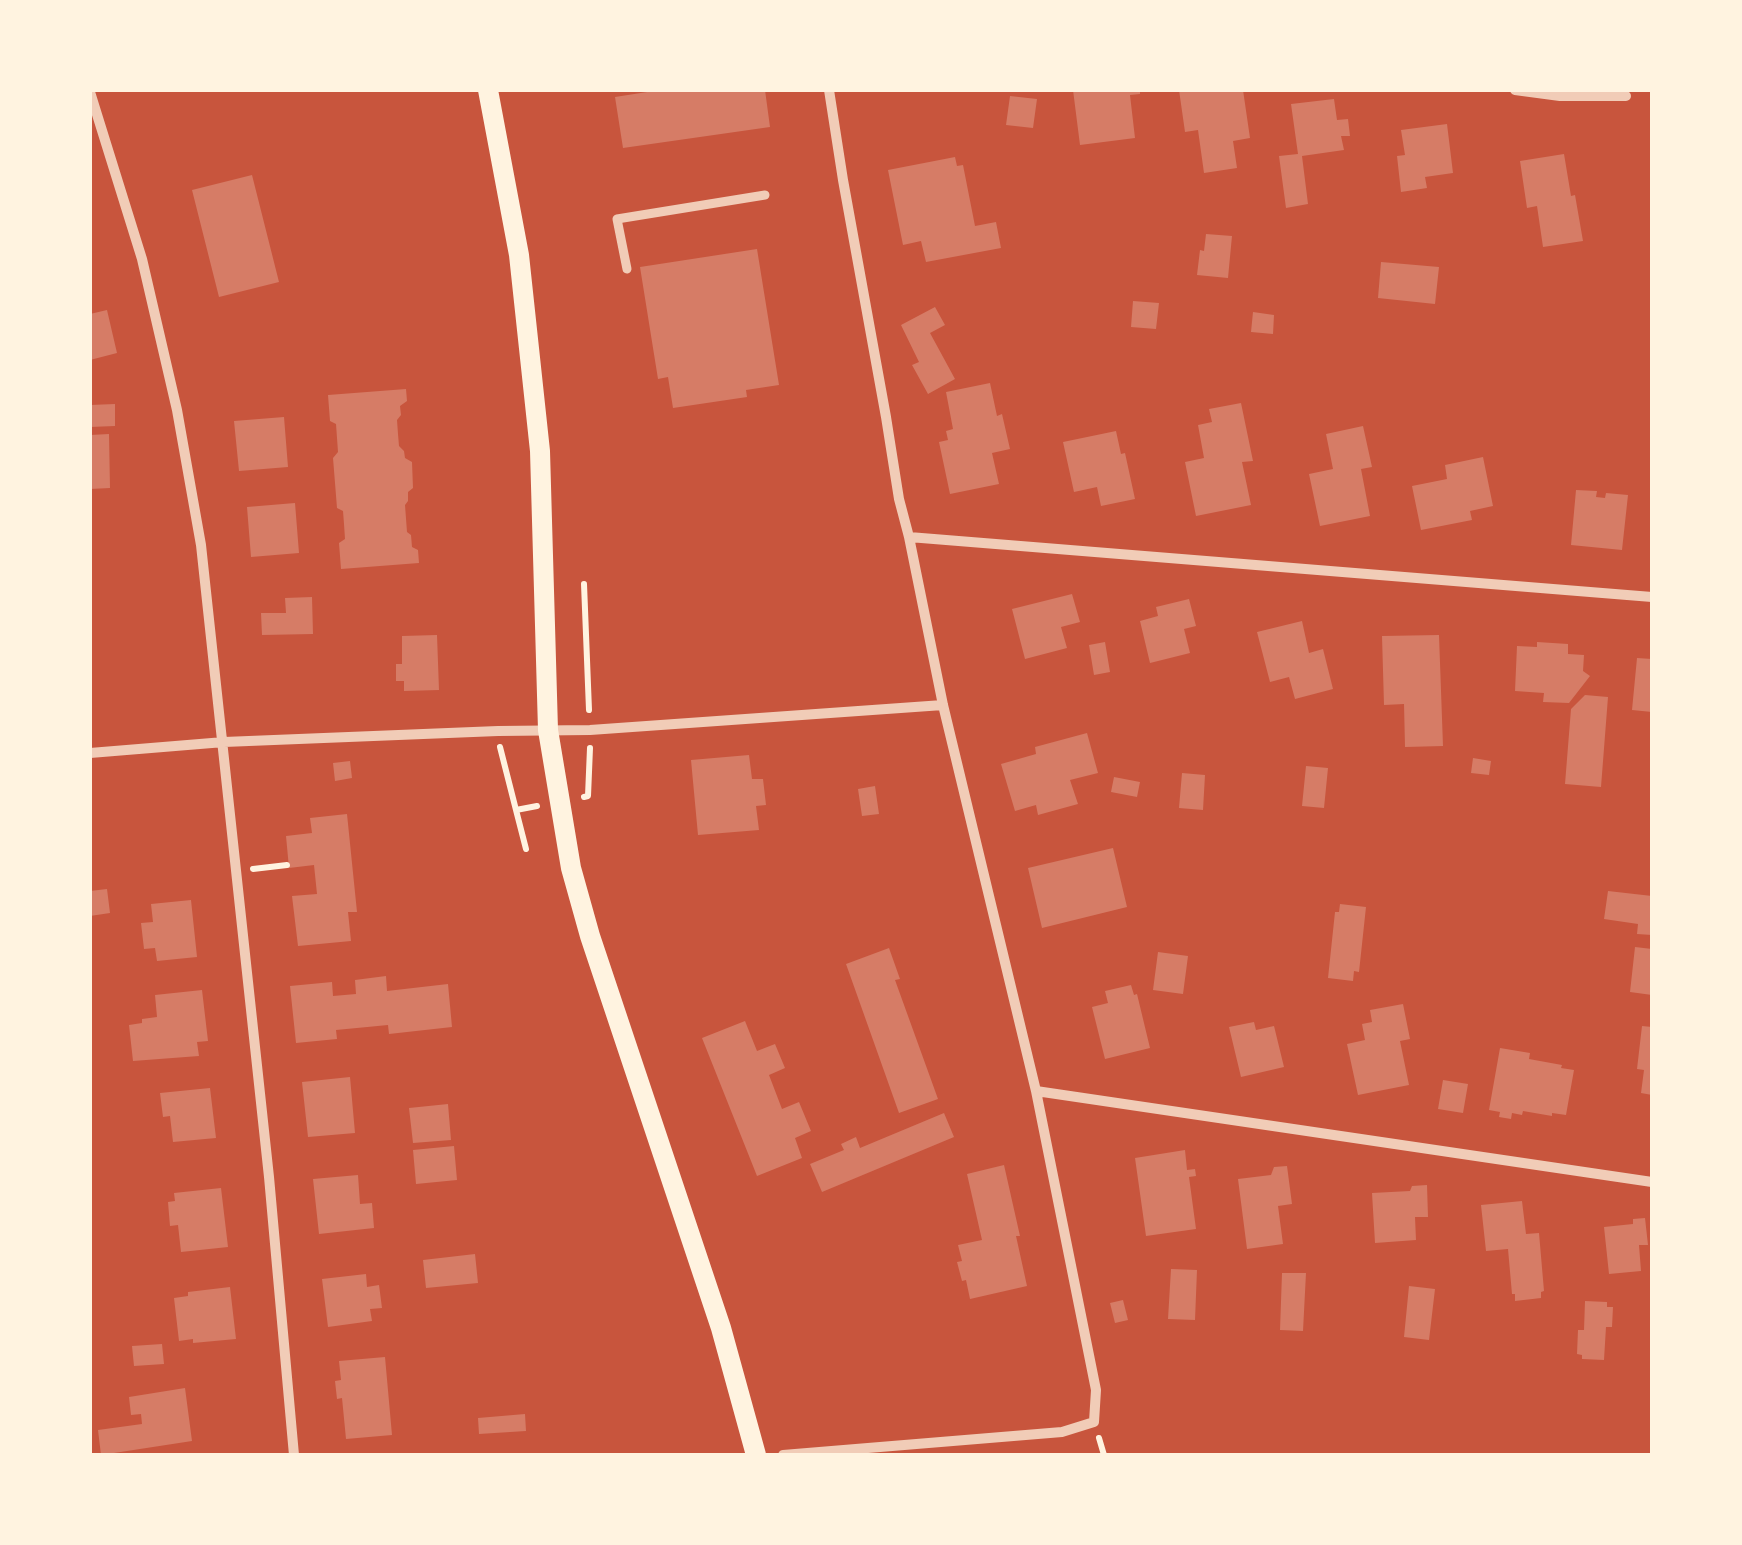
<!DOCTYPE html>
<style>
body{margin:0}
#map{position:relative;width:1742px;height:1545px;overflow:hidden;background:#c8553d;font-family:Arial,sans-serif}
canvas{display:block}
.frame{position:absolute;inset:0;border:92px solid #fff3e0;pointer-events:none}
</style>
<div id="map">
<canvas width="1742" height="1545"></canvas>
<div class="frame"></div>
</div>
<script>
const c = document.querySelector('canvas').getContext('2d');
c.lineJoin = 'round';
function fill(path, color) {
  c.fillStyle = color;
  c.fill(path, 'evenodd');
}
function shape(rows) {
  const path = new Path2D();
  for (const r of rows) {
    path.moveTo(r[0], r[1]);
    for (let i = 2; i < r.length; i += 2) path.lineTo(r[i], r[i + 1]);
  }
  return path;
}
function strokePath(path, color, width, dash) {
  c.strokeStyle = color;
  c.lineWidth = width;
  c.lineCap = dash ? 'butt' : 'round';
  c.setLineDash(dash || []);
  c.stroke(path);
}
fill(shape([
 [660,90,765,90,770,127,623,148,615,97],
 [1073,90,1140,90,1140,94,1130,95,1135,138,1080,145],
 [1179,90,1243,90,1250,138,1233,141,1237,168,1204,173,1198,130,1185,132],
 [1010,96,1037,99,1033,128,1006,125],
 [1334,99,1337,120,1348,119,1350,136,1341,136,1344,150,1302,156,1308,204,1286,208,1279,156,1298,154,1291,104],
 [1447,124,1453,173,1425,177,1427,188,1401,192,1397,156,1405,155,1401,130],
 [1564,154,1571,196,1575,195,1583,241,1543,247,1537,206,1527,208,1520,161],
 [955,157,957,166,963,165,975,226,996,222,1001,248,926,262,921,241,903,245,888,170],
 [252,175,279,282,219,297,192,190],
 [1206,234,1232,236,1228,278,1197,275,1200,250,1204,251],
 [757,249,779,385,746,390,747,397,673,408,668,377,658,379,640,267],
 [1381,262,1439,267,1435,304,1378,298],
 [1133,301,1159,303,1156,329,1131,327],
 [935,307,945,325,930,333,955,379,928,394,912,365,919,362,901,325],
 [107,310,117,353,90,360,90,314],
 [1253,312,1274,315,1273,334,1251,332],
 [990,383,997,416,1002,414,1010,449,992,453,999,484,950,494,939,442,948,440,946,431,953,429,946,392],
 [406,389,407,401,400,406,401,415,397,420,398,434,399,446,404,451,405,458,412,462,413,488,408,492,408,501,405,505,407,532,411,535,412,547,418,550,419,563,341,569,339,543,345,539,344,524,343,511,337,508,333,458,338,452,336,424,330,421,328,395],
 [1241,403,1253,461,1242,462,1251,505,1196,516,1185,462,1204,458,1198,425,1212,422,1209,409],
 [115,404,115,426,90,427,90,405],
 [284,417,288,467,239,471,234,421],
 [1363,426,1372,467,1361,469,1370,516,1320,526,1309,474,1333,469,1326,434],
 [1116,431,1121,454,1125,453,1135,499,1101,506,1097,487,1074,492,1063,442],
 [109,434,110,488,90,489,90,435],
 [1483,457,1493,506,1470,511,1472,520,1421,530,1412,486,1447,479,1445,465],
 [1576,490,1597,491,1596,497,1605,498,1606,493,1628,495,1622,550,1571,545],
 [295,503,299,553,251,557,247,507],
 [1072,594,1080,622,1061,627,1067,648,1025,659,1012,609],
 [312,597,313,634,262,635,261,613,286,613,285,598],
 [1189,599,1196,626,1184,629,1190,653,1150,663,1140,621,1158,616,1156,607],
 [1302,621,1309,653,1323,649,1333,689,1295,699,1289,677,1270,682,1257,632],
 [437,635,439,690,404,691,404,681,396,681,396,664,402,664,402,636],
 [1439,635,1443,746,1405,747,1404,704,1384,705,1382,636],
 [1105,642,1110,672,1094,675,1089,645],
 [1537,642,1568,644,1568,654,1584,655,1583,671,1590,676,1569,703,1543,702,1544,693,1515,691,1517,646,1537,647],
 [1637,658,1652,659,1652,712,1632,710],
 [1585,695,1608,697,1601,787,1565,784,1571,709],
 [1087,733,1098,773,1070,780,1078,804,1038,815,1036,805,1015,811,1001,764,1036,754,1035,747],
 [749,755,752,779,763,779,766,805,756,806,759,830,698,835,691,760],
 [1473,758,1491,761,1489,775,1471,773],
 [350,761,352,778,335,781,333,763],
 [1306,766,1328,768,1324,808,1302,806],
 [1182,773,1205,775,1203,810,1179,808],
 [1114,777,1140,782,1137,797,1111,792],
 [875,786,879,814,862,816,858,789],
 [347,814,357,912,348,912,351,941,298,946,292,896,317,894,314,865,289,868,286,836,312,833,310,818],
 [1113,848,1127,907,1042,928,1028,868],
 [107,889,110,913,90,916,90,891],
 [1608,891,1652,896,1652,935,1637,934,1638,924,1604,919],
 [191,900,197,957,157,961,155,948,144,949,141,923,153,922,151,904],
 [1340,904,1366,907,1359,972,1354,971,1353,981,1328,978,1335,912,1339,912],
 [1635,947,1652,949,1652,995,1630,992],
 [889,948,900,979,895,980,938,1099,899,1113,846,964],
 [1158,952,1188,956,1183,994,1153,990],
 [386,976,387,991,448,984,452,1027,389,1034,388,1025,336,1030,337,1039,296,1043,290,986,332,982,333,996,356,994,355,980],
 [1131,985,1134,995,1137,994,1150,1048,1105,1059,1092,1007,1108,1003,1105,991],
 [202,990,208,1041,197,1042,199,1056,133,1061,129,1025,142,1023,142,1019,157,1017,155,995],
 [1403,1004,1410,1039,1400,1041,1409,1085,1358,1095,1347,1044,1365,1040,1362,1024,1372,1022,1370,1010],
 [745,1021,757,1051,775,1044,785,1068,769,1075,782,1109,799,1102,811,1131,795,1138,802,1158,757,1176,702,1038],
 [1254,1022,1256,1030,1274,1026,1284,1067,1241,1077,1229,1027],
 [1642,1026,1652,1027,1652,1095,1641,1093,1644,1070,1637,1069],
 [1500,1048,1530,1053,1529,1059,1562,1065,1561,1068,1574,1070,1566,1115,1552,1113,1552,1116,1523,1111,1522,1115,1512,1113,1511,1119,1499,1117,1500,1112,1489,1110],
 [350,1077,355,1133,308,1137,302,1082],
 [1443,1080,1468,1084,1463,1113,1438,1109],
 [210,1088,216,1138,173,1142,170,1116,163,1117,160,1093],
 [448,1104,451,1140,413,1143,409,1108],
 [944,1113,954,1137,822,1192,810,1164,844,1150,841,1144,856,1137,860,1148],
 [454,1146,457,1180,416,1184,413,1150],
 [1185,1150,1187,1170,1195,1169,1196,1176,1189,1177,1196,1229,1146,1236,1135,1158],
 [1004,1165,1020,1236,1016,1236,1027,1286,970,1299,966,1280,962,1281,957,1262,962,1261,958,1245,982,1240,967,1174],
 [1287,1166,1292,1204,1278,1206,1283,1244,1247,1249,1238,1179,1271,1175,1274,1167],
 [358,1175,360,1204,372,1203,374,1228,319,1234,313,1179],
 [1427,1185,1428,1217,1415,1217,1416,1240,1375,1243,1372,1193,1410,1191,1412,1186],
 [221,1188,228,1247,181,1252,178,1225,170,1226,168,1202,175,1201,174,1193],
 [1522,1201,1526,1234,1539,1233,1544,1291,1541,1292,1541,1298,1515,1301,1515,1294,1512,1294,1508,1249,1486,1251,1481,1205],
 [1645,1218,1648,1245,1639,1245,1641,1271,1609,1274,1604,1227,1633,1224,1633,1219],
 [475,1254,478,1283,426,1288,423,1260],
 [1171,1269,1197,1270,1195,1320,1168,1319],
 [1282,1273,1306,1273,1303,1331,1280,1330],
 [366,1274,367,1287,379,1285,382,1308,370,1309,372,1321,328,1327,322,1279],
 [1409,1286,1435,1289,1429,1340,1404,1337],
 [230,1287,236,1339,193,1343,193,1339,179,1341,174,1298,188,1296,188,1292],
 [1123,1300,1128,1320,1115,1323,1110,1303],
 [1585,1301,1607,1302,1607,1307,1613,1307,1612,1327,1606,1327,1604,1360,1582,1359,1582,1355,1577,1354,1578,1330,1584,1330],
 [162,1344,164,1364,134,1366,132,1346],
 [385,1357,392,1435,346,1439,342,1398,337,1399,335,1381,341,1380,339,1361],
 [185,1388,192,1441,101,1455,98,1430,142,1424,141,1414,131,1415,129,1397],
 [525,1414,526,1431,479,1434,478,1418]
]), '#d67c66');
strokePath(shape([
 [584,584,589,710],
 [500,747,516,810,537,806],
 [584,797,588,796,590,748],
 [516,810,526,849],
 [253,869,287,865],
 [1099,1438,1104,1455]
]), '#fff3e0', 6);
strokePath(shape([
 [627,269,617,219,765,195]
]), '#f1ccb7', 9);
strokePath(shape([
 [1515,90,1560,96,1626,96],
 [90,92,142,259,177,410,201,545,269,1177,294,1455],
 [909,537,1652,597],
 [90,753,224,742,498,731,590,730,943,705],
 [1036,1091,1652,1182],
 [783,1455,1062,1432,1094,1422,1096,1390,1036,1091,943,705,909,537,899,499,886,417,843,180,829,90]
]), '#f1ccb7', 10);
strokePath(shape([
 [488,90,519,255,540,451,548,730,571,868,590,936,721,1328,756,1455]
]), '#fff3e0', 20);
</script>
